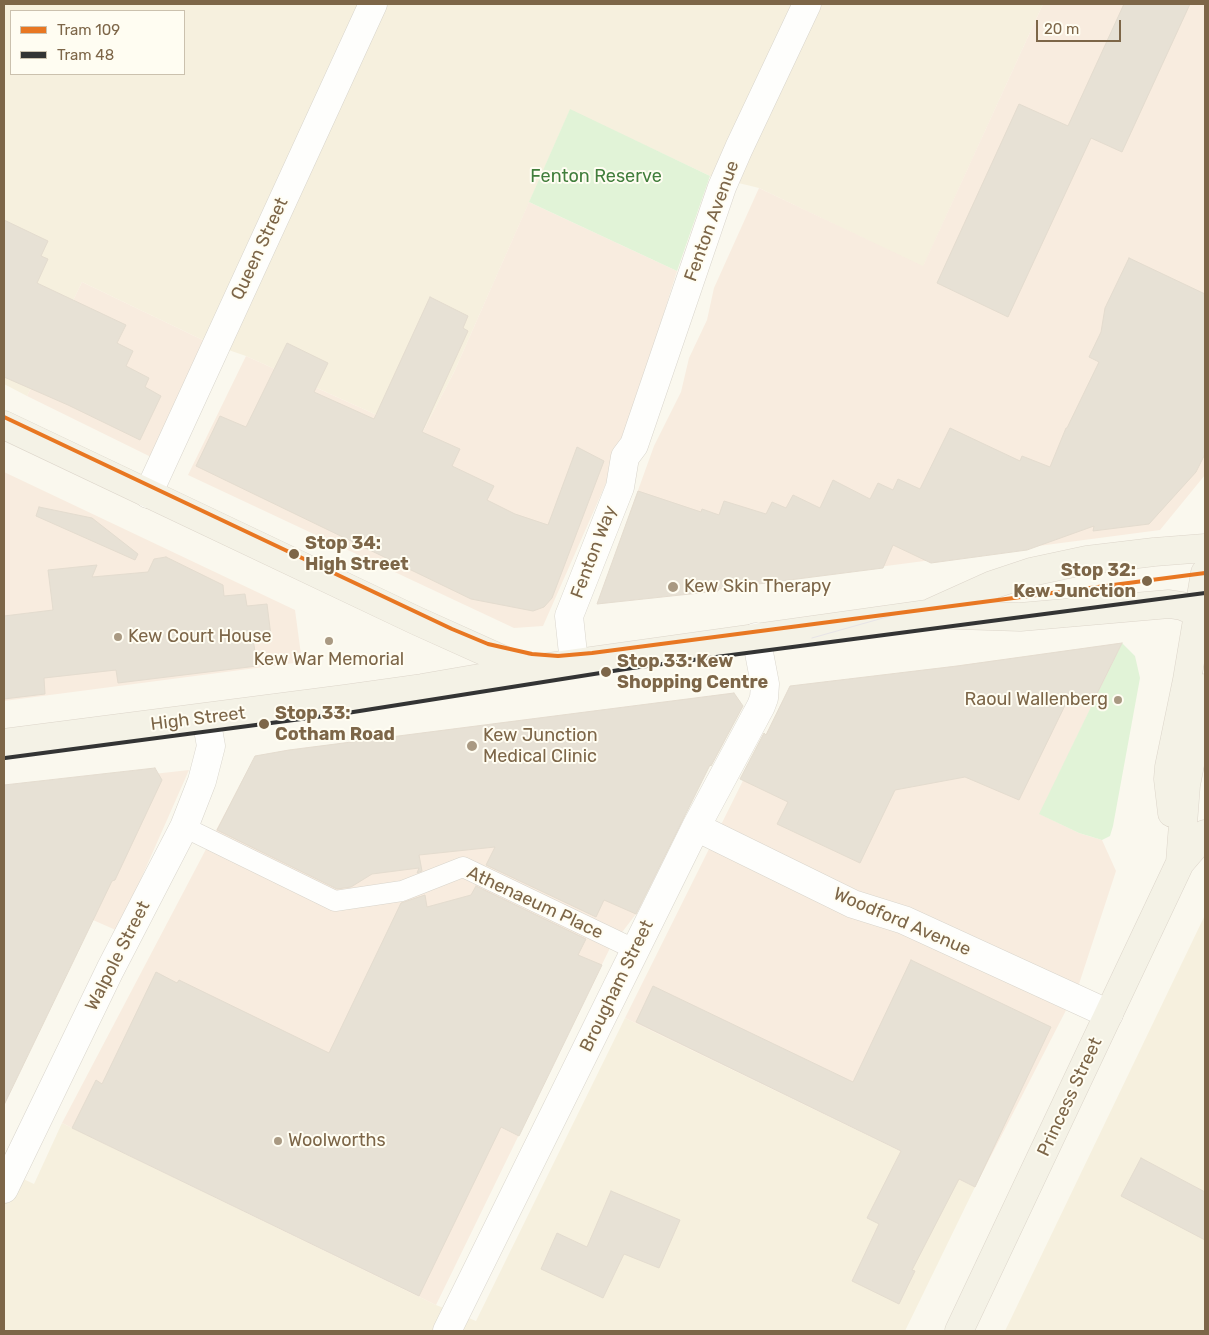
<!DOCTYPE html>
<style>
body{margin:0}
#map{position:relative;width:1209px;height:1335px;overflow:hidden;background:#faf8ee;font-family:Rubik,sans-serif}
canvas{display:block}
.frame{position:absolute;inset:0;border:5px solid #7d6648;pointer-events:none}
.legend{position:absolute;left:10px;top:10px;width:175px;height:65px;box-sizing:border-box;background:#fffdf2;border:1px solid #cbc1ae;margin:0;padding:6px 9px;list-style:none;font-size:15px;color:#7d6648}
.legend li{display:flex;align-items:center;gap:10px;height:25px}
.legend b{width:25px;border:1px solid #cbc1ae}
.scale{position:absolute;left:1036px;top:20px;width:85px;height:22px;box-sizing:border-box;border:2px solid #7d6648;border-top:0;padding-left:6px;font-size:15px;line-height:18px;white-space:nowrap;color:#7d6648;-webkit-text-stroke:4px #fffdf2;paint-order:stroke}
</style>
<div id="map">
<canvas width="1209" height="1335"></canvas>
<div class="frame"></div>
<ul class="legend">
<li><b style="height:6px;background:#e87722"></b>Tram 109</li>
<li><b style="height:6px;background:#333434"></b>Tram 48</li>
</ul>
<div class="scale">20 m</div>
</div>
<script>
const c = document.querySelector('canvas').getContext('2d');
c.lineJoin = 'round';
function fill(path, color) {
  c.fillStyle = color;
  c.fill(path, 'evenodd');
}
function shape(rows) {
  const path = new Path2D();
  for (const r of rows) {
    path.moveTo(r[0], r[1]);
    for (let i = 2; i < r.length; i += 2) path.lineTo(r[i], r[i + 1]);
  }
  return path;
}
function strokePath(path, color, width, dash) {
  c.strokeStyle = color;
  c.lineWidth = width;
  c.lineCap = dash ? 'butt' : 'round';
  c.setLineDash(dash || []);
  c.stroke(path);
}
function drawText(font, color, halo, rows, align = 'center') {
  c.font = font + ' Rubik,sans-serif';
  c.lineWidth = 4;
  c.setLineDash([]);
  c.textBaseline = 'middle';
  c.strokeStyle = halo;
  c.fillStyle = color;
  for (const [text, x, y, turn = 0] of rows) {
    c.save();
    c.translate(x, y);
    c.rotate((+turn || 0) * Math.PI / 180);
    c.textAlign = isNaN(turn) ? turn : align;
    if (halo) c.strokeText(text, 0, 0);
    c.fillText(text, 0, 0);
    c.restore();
  }
}
fill(shape([
 [4,4,1043,4,923,267,759,188,710,176,570,110,454,372,421,435,246,356,211,344,82,282,27,396,4,384],
 [11,11,184,11,184,74,11,74],
 [1205,915,1205,1331,1005,1331],
 [625,1018,975,1187,905,1331,4,1331,4,1170,34,1184,62,1123,436,1305,476,1321]
]), '#f6f0de');
fill(shape([
 [1043,4,1205,4,1205,475,1160,530,597,604,654,446,681,392,689,358,707,320,714,288,759,188,923,266],
 [529,202,677,271,622,447,543,626,514,628,188,475,246,356,421,435,454,372],
 [82,282,211,344,151,457,27,396],
 [4,472,295,610,302,662,4,701],
 [1122,643,1040,814,1079,833,1102,840,1116,871,1078,987,975,1187,625,1018,790,686,940,668],
 [734,693,741,703,665,852,636,914,610,948,436,1305,62,1123,255,756,288,750],
 [189,770,118,931,4,881,4,791]
]), '#f8ecdf');
fill(shape([
 [570,109,710,176,677,271,529,202],
 [1122,643,1135,656,1140,678,1113,826,1110,836,1102,840,1079,833,1039,814]
]), '#e1f3d7');
const building = shape([
 [1124,4,1190,4,1122,152,1091,138,1008,317,937,283,1019,104,1068,126,1124,4],
 [4,220,48,241,41,256,48,259,37,283,126,325,117,343,133,351,126,366,149,378,145,387,161,396,140,440,68,405,4,377,4,220],
 [1129,258,1205,294,1205,454,1196,472,1149,524,1093,531,1094,526,1027,550,931,563,893,545,883,568,719,589,718,591,597,604,638,491,701,512,702,509,719,515,724,501,766,514,772,502,786,508,793,495,820,508,833,480,870,499,878,483,893,490,898,479,920,489,950,428,1020,461,1022,456,1050,467,1066,428,1067,428,1099,362,1089,357,1101,332,1105,308,1129,258],
 [430,297,468,316,463,328,468,331,422,432,460,449,452,466,494,486,487,500,515,514,548,525,577,447,604,461,552,598,544,607,533,611,471,599,196,466,220,416,246,427,287,343,328,363,314,392,374,419,430,297],
 [39,507,92,518,138,554,135,560,36,516,39,507],
 [166,557,223,585,224,596,245,594,247,606,267,604,271,636,253,638,257,666,118,683,116,670,44,678,45,694,4,699,4,616,53,610,48,570,97,565,92,577,148,572,154,559,166,557],
 [1122,643,1093,702,1072,691,1019,800,965,777,895,790,860,863,777,824,788,802,740,779,764,733,766,735,790,686,957,666,1122,643],
 [734,693,743,706,711,766,710,765,636,914,604,900,596,917,486,865,495,847,419,855,422,871,417,873,419,868,372,874,351,887,337,889,217,830,255,756,289,750,734,693],
 [155,768,162,780,115,880,112,881,4,1105,4,785,155,768],
 [476,886,586,939,578,955,602,965,519,1136,501,1127,419,1296,72,1128,96,1080,102,1084,156,972,177,983,179,980,329,1053,401,903,425,895,427,907,471,895,476,886],
 [911,960,1051,1027,975,1187,959,1179,912,1270,915,1271,899,1304,852,1281,879,1224,867,1218,901,1151,636,1022,653,986,853,1082,911,960],
 [1141,1158,1205,1192,1205,1240,1121,1196,1141,1158],
 [611,1191,680,1220,659,1268,624,1254,603,1298,541,1269,557,1233,587,1247,611,1191]
]);
fill(building, '#e7e1d5');
strokePath(building, '#e4dccf', 1);
const pedestrian = shape([
 [184,827,335,901,402,891,463,867,636,950]
]);
const minor = shape([
 [148,494,373,4],
 [574,663,569,616,620,487,625,457,634,445,722,187,739,148,807,4],
 [696,827,853,904,904,920,1109,1014],
 [4,1189,110,970,184,827,202,781,211,746,206,718],
 [447,1331,696,827,761,706,764,698,765,684,756,637]
]);
const primary = shape([
 [4,425,417,621,526,670],
 [932,612,992,585,1031,572,1087,560,1154,552,1205,548],
 [4,743,345,699,422,688,526,670,926,614,1020,617,1169,604,1182,606,1205,616],
 [1172,813,1168,779,1169,767,1187,680,1205,573],
 [1180,863,1205,834],
 [959,1331,1180,863,1186,785,1205,688]
]);
strokePath(pedestrian, '#d9d5cc', 21);
strokePath(minor, '#d9d5cc', 29);
strokePath(primary, '#dcd5ca', 29);
strokePath(pedestrian, '#fefefc', 20);
strokePath(minor, '#fefefc', 28);
strokePath(primary, '#f4f2e6', 28);
strokePath(shape([
 [812,638,908,611]
]), '#e7e4e7', 1);
strokePath(shape([
 [4,417,452,629,488,644,532,654,558,656,592,653,1205,573]
]), '#e87722', 4);
strokePath(shape([
 [5,758,347,713,632,668,1205,593]
]), '#333434', 4);
for (const [x, y, r, color] of [
 [294,554,6,"#7d6648"],
 [1147,581,6,"#7d6648"],
 [673,587,6,"#a99982"],
 [118,637,5,"#a99982"],
 [329,641,5,"#a99982"],
 [606,672,6,"#7d6648"],
 [1118,700,5,"#a99982"],
 [264,724,6,"#7d6648"],
 [472,746,6,"#a99982"],
 [278,1141,5,"#a99982"]
]) {
  const dot = new Path2D();
  dot.arc(x, y, r, 0, 2 * Math.PI);
  c.fillStyle = color;
  c.fill(dot);
  strokePath(dot, '#fffdf2', 2);
}
drawText('18px', '#417e3c', '#fffdf2', [
 ["Fenton Reserve",596,177]
]);
drawText('18px', '#7d6648', '#fffdf2', [
 ["Fenton Avenue",712,221,-70],
 ["Queen Street",260,249,-65],
 ["Fenton Way",594,552,-69],
 ["High Street",198,719,-7],
 ["Athenaeum Place",535,903,25],
 ["Woodford Avenue",902,922,23],
 ["Walpole Street",118,956,-63],
 ["Brougham Street",617,986,-64],
 ["Princess Street",1070,1097,-65]
]);
drawText('bold 18px', '#7d6648', '#fffdf2', [
 ["Stop 34:",305,544],
 ["High Street",305,565],
 ["Stop 32:",1136,571,"right"],
 ["Kew Junction",1136,592,"right"],
 ["Stop 33: Kew",617,662],
 ["Shopping Centre",617,683],
 ["Stop 33:",275,714],
 ["Cotham Road",275,735]
], 'left');
drawText('18px', '#7d6648', '#fffdf2', [
 ["Kew Skin Therapy",684,587],
 ["Kew Court House",128,637],
 ["Kew War Memorial",329,660,"center"],
 ["Raoul Wallenberg",1108,700,"right"],
 ["Kew Junction",483,736],
 ["Medical Clinic",483,757],
 ["Woolworths",288,1141]
], 'left');
</script>
